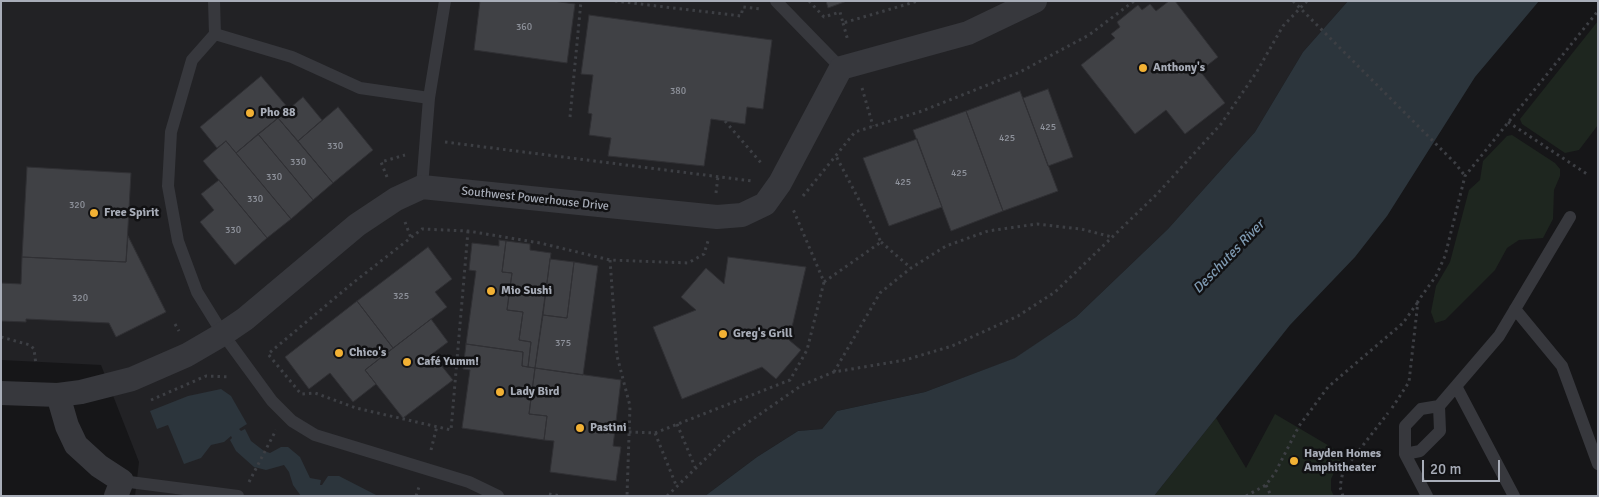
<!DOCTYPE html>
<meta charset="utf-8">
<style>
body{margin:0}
#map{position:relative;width:1599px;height:497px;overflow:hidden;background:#161618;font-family:Signika,sans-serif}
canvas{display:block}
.frame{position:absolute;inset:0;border:2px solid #a8adb8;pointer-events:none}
.scale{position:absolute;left:1422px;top:460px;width:78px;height:22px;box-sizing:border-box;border:2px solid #a8adb8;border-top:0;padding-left:6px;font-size:15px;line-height:18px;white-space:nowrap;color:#a8adb8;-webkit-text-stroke:4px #111113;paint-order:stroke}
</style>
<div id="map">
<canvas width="1599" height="497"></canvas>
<div class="frame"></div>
<div class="scale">20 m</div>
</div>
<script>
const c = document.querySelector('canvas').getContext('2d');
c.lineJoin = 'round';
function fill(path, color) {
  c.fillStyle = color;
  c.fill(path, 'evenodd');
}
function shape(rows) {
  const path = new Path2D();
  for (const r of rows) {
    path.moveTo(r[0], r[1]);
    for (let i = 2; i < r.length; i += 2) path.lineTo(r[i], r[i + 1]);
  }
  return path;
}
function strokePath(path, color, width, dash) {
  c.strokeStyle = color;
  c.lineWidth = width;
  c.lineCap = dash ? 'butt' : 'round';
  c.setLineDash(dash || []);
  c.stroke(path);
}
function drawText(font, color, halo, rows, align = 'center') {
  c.font = font + ' Signika,sans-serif';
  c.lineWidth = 5;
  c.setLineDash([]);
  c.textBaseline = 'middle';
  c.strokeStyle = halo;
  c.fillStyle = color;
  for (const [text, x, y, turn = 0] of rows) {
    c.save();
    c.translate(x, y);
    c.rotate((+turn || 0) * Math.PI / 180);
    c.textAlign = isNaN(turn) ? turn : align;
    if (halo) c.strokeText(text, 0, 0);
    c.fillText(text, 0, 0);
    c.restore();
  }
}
fill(shape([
 [1,1,1348,1,1303,52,1255,132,1168,229,1076,317,1016,358,925,392,837,411,822,429,798,431,757,457,705,496,135,496,139,462,101,365,1,360]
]), '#222225');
fill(shape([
 [1598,21,1598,125,1579,150,1565,153,1522,124,1520,119],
 [1512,135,1555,163,1560,169,1560,176,1554,190,1553,219,1543,238,1519,240,1507,248,1495,270,1445,320,1435,323,1431,312,1436,286,1450,262,1469,190,1480,180,1483,161,1507,136],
 [1275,414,1343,454,1331,479,1331,490,1334,496,1154,496,1216,418,1246,468]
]), '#1e261f');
fill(shape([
 [1348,1,1539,1,1475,77,1387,216,1355,257,1290,325,1154,496,705,496,757,457,798,431,822,429,837,411,925,392,1015,358,1076,317,1168,229,1255,132,1303,52],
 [221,389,231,396,247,424,239,429,241,431,245,429,251,441,264,451,270,453,281,447,288,447,300,457,310,478,321,480,320,485,322,485,328,476,339,476,378,496,301,496,293,485,289,472,284,465,266,470,254,467,236,451,230,440,232,438,231,436,224,442,211,445,201,458,184,464,168,425,157,429,150,411,188,396]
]), '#2c353c');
const building = shape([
 [480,1,553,1,575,4,567,63,474,50,480,1],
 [826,1,847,1,828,8,826,1],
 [1169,1,1175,1,1218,57,1200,71,1225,103,1185,134,1166,110,1135,134,1081,65,1115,38,1111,34,1120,27,1117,22,1138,5,1142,10,1150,4,1156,11,1169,1],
 [589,15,772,40,763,109,747,107,745,124,711,119,704,166,608,156,611,138,589,135,592,114,588,113,593,75,581,74,589,15],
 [261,76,289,109,236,153,226,141,217,148,200,127,261,76],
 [1048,89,1073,157,1048,166,1023,98,1048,89],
 [1020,91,1058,191,1003,211,966,111,1020,91],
 [303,97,322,120,298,141,278,118,303,97],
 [338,107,373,150,333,183,298,141,338,107],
 [966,111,1003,211,951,231,913,130,966,111],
 [278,118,333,183,313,200,258,134,278,118],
 [258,134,313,200,291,219,236,153,258,134],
 [917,139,942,207,889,226,863,158,917,139],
 [226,141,291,219,267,238,203,161,226,141],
 [27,167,131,173,126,262,22,257,27,167],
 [219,180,267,238,235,265,200,222,214,210,201,194,219,180],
 [128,236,166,312,116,337,109,323,26,319,26,322,1,321,1,283,21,284,22,257,126,262,128,236],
 [499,240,506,241,502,272,512,273,507,310,523,312,519,340,531,342,528,367,522,366,523,352,466,344,476,271,469,270,472,243,499,246,499,240],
 [506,241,530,244,530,250,551,253,535,368,528,367,531,342,519,340,523,312,507,310,512,273,502,272,506,241],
 [428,247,452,279,435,292,447,307,393,348,357,301,428,247],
 [728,257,806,267,789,340,801,350,776,379,762,367,682,399,653,327,696,310,681,297,706,268,724,284,728,257],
 [550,259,574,262,567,318,543,315,550,259],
 [574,262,598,266,583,375,535,368,543,315,567,318,574,262],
 [357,301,393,348,365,370,376,384,353,402,330,373,309,389,285,357,357,301],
 [431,319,448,342,432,354,453,380,403,418,365,370,431,319],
 [466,344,523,352,522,366,535,368,529,414,547,416,544,440,462,428,470,370,463,369,466,344],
 [535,368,621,380,613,446,621,447,616,481,550,472,554,441,544,440,547,416,529,414,535,368]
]);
fill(building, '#404145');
strokePath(building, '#303034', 1);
strokePath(shape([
 [615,1,741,16,743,7,760,9],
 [809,1,824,17,840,12,843,23,918,1],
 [1293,1,1455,163,1465,176],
 [843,23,848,41],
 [862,88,873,126],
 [570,117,581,1],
 [725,121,762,164],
 [1508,122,1587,174],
 [445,142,752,181],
 [387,177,381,162,405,155],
 [716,193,718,176],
 [803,196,855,132,922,111,1020,72,1089,35,1134,1],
 [405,222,411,238],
 [468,231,451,430,356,408,315,393,301,394,268,354,354,282,422,229,468,231,540,243,610,260,688,263,704,254,708,241],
 [881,242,911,268],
 [610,260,617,356,630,406,627,496],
 [824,282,881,242,836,156],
 [175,324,179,331],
 [1,337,30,345,34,349,36,365],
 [834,372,880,293,911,268,946,246,988,231,1037,224,1081,229,1112,237],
 [151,400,206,376,230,377],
 [1392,408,1409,382,1418,301,1436,276,1445,256,1465,176,1598,11],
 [677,424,695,467],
 [629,432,655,433,790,380,807,350,824,282,793,209],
 [655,433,676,485],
 [431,450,437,426],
 [249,482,276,430],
 [1266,485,1271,496],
 [549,494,562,496],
 [416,496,419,487],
 [667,496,730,435,802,385,834,372,905,360,952,346,1018,316,1055,292,1157,194,1221,124,1256,73,1283,26,1307,1],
 [1246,496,1266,485,1275,473,1299,426,1328,387,1403,323,1418,302],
 [1343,496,1340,487,1343,471,1388,413]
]), '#3d3f44', 3, [2.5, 4]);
strokePath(shape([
 [214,1,215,34,192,60,171,132,168,186,178,241,197,292,223,334,272,401,292,421,315,435,469,482,498,496],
 [776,1,841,68],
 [215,34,292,57,360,88,429,98],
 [422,187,429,98,445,1],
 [1515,309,1562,366,1598,464],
 [1456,386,1514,496],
 [1405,454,1420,451,1440,431,1439,406],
 [122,481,238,496],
 [1427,496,1405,454,1405,426,1421,409,1439,406,1499,336,1570,217]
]), '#37383d', 12);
strokePath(shape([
 [1,393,58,395,81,392,132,379,187,355,223,334,245,319,357,225,396,199,422,187,717,217,742,215,765,204,780,183,841,68,968,33,1035,1],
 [58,395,67,426,76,445,99,466,122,481,116,496]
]), '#37383d', 24);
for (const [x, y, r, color] of [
 [1143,68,5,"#f2b134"],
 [250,113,5,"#f2b134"],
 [94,213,5,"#f2b134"],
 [491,291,5,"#f2b134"],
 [723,334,5,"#f2b134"],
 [339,353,5,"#f2b134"],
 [407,362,5,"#f2b134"],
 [500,392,5,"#f2b134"],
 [580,428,5,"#f2b134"],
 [1294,461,5,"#f2b134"]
]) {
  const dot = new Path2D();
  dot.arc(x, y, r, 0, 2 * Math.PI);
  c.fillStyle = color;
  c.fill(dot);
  strokePath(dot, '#111113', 2);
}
drawText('10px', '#8e929b', null, [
 ["360",524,27],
 ["380",678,91],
 ["425",1048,127],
 ["425",1007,138],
 ["330",335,146],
 ["330",298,162],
 ["425",959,173],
 ["330",274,177],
 ["425",903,182],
 ["330",255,199],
 ["320",77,205],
 ["330",233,230],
 ["325",401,296],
 ["320",80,298],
 ["375",563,343]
]);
drawText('bold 12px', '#a8adb8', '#111113', [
 ["Anthony's",1153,68],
 ["Pho 88",260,113],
 ["Free Spirit",104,213],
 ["Mio Sushi",501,291],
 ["Greg's Grill",733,334],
 ["Chico's",349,353],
 ["Café Yumm!",417,362],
 ["Lady Bird",510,392],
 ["Pastini",590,428],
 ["Hayden Homes",1304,454],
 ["Amphitheater",1304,468]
], 'left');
drawText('12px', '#a8adb8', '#111113', [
 ["Southwest Powerhouse Drive",535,199,6]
]);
drawText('italic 14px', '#7f9bb3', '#111113', [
 ["Deschutes River",1229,257,-46]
]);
</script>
